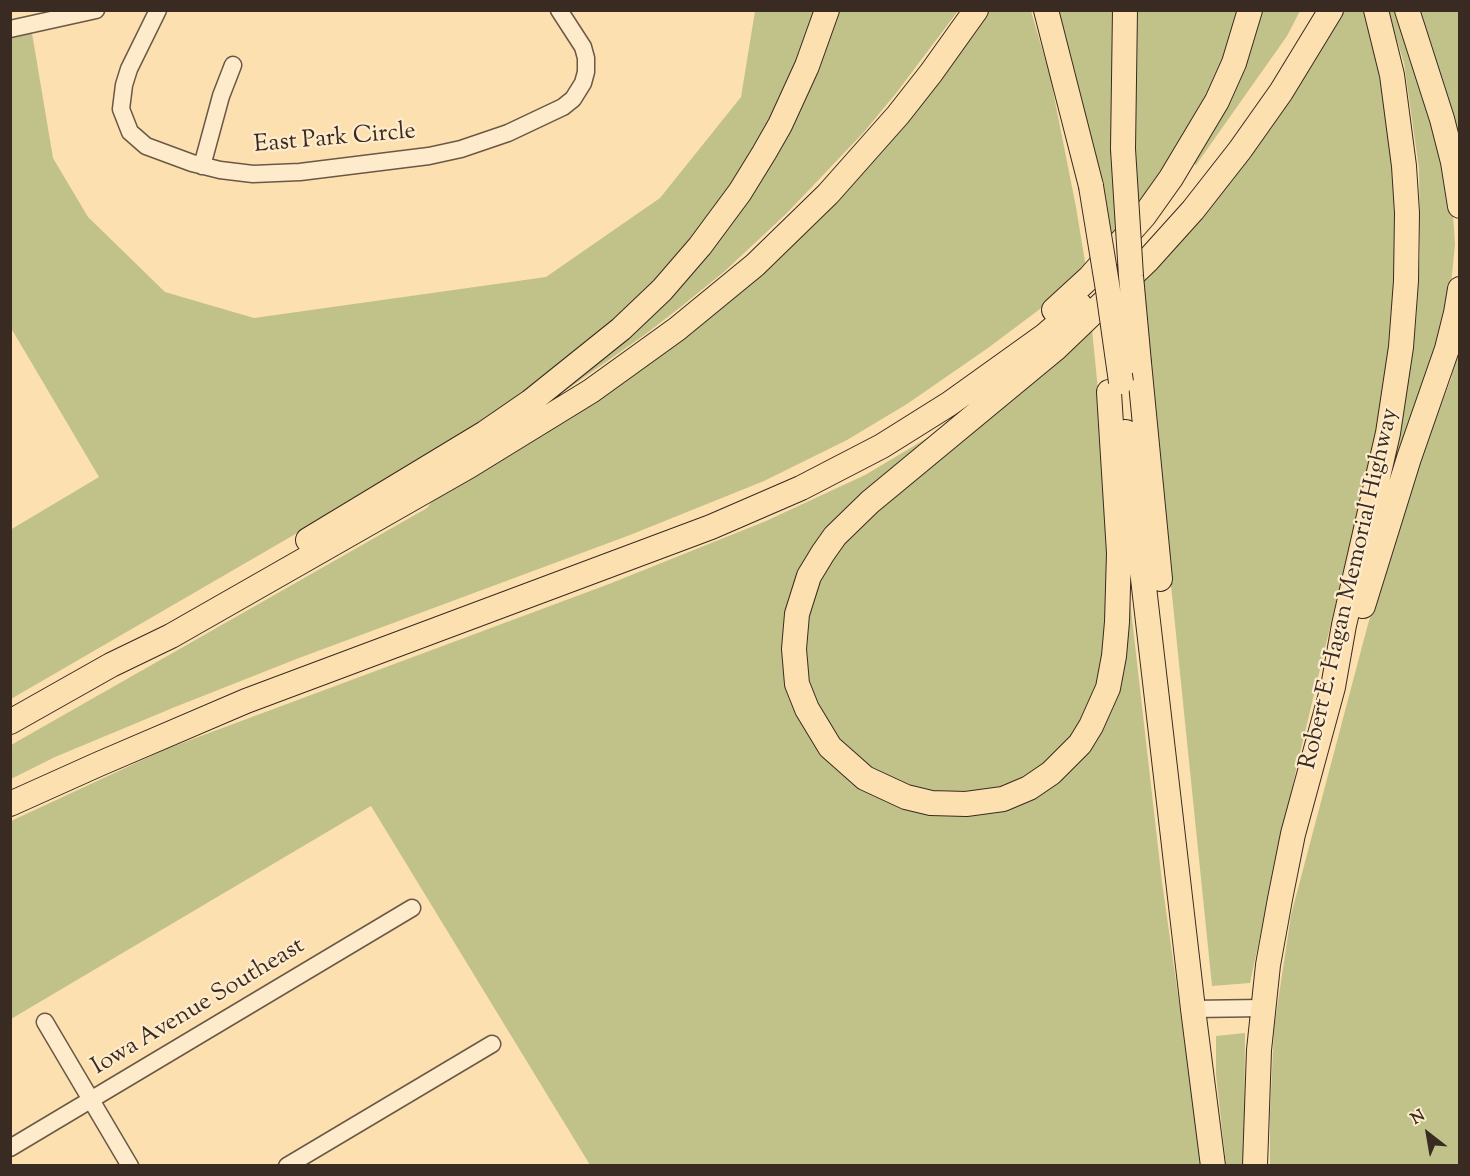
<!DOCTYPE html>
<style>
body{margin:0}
#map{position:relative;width:1470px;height:1176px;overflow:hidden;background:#fde0b0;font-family:"Sorts Mill Goudy",serif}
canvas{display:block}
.frame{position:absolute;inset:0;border:12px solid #392a22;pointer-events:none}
.north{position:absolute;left:1398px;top:1104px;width:60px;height:60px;-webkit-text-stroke:4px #feebcc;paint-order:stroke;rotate:329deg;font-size:16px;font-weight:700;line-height:24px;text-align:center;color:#392a22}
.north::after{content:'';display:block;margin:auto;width:21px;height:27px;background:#392a22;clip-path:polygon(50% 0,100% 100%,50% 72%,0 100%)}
</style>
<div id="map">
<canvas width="1470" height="1176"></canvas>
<div class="frame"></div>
<div class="north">N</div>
</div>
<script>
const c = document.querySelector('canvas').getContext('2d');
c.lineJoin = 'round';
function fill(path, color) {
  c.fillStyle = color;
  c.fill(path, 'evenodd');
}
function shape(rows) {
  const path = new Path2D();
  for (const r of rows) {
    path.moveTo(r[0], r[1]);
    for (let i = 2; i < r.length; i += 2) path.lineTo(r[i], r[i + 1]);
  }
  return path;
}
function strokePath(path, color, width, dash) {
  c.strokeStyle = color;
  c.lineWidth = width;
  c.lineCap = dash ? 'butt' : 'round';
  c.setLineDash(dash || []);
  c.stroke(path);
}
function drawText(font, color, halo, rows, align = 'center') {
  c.font = font + ' "Sorts Mill Goudy",serif';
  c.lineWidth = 4.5;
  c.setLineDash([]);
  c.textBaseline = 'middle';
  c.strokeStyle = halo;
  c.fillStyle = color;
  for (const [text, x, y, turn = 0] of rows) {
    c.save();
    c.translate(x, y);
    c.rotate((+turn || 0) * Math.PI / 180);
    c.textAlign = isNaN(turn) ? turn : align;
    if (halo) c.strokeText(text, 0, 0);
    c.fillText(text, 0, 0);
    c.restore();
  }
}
fill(shape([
 [755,11,816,11,783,96,726,198,665,270,592,342,493,418,411,467,11,699,10,530,99,477,11,328,11,36,32,33,53,158,88,217,165,292,254,318,546,277,660,198,741,97],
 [833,11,958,11,897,92,864,132,787,213,725,271,682,306,643,336,559,395,555,391,689,268],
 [989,11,1031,11,1050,76,1076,207,1086,268,1040,309,988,348,907,404,847,440,764,481,630,535,299,658,175,707,55,757,11,779,11,745,427,508,436,496,576,414,697,328,734,296,933,86],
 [1057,11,1117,11,1117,234,1111,240],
 [1134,11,1244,11,1211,95,1135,213],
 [1258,11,1300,11,1287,36,1196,165,1192,162],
 [1344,11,1364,11,1373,43,1389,130,1395,212,1395,295,1388,368,1372,451,1296,770,1250,983,1212,986,1140,282,1282,109],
 [1388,11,1399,11,1452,200,1455,244,1449,307,1405,457,1395,454,1405,405,1416,321,1420,253,1419,169,1404,63],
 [1416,11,1459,11,1459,144],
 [1092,329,1105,461,1108,591,1102,675,1082,724,1042,768,999,790,933,795,876,776,839,745,806,683,801,638,811,595,829,557,855,528],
 [1459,345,1459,1165,1270,1166,1270,1114,1274,1028,1291,915,1368,624,1421,457,1451,379],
 [949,425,797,582,813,736,945,813,1076,758,1129,592,1162,882,1202,1165,590,1165,371,806,11,1019,11,821,166,749,609,584,766,521,865,475],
 [1245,1033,1244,1165,1226,1165,1216,1075,1216,1036]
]), '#c1c28a');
const minor = shape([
 [158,10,129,69,124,85,121,109,130,132,146,146,192,163,220,170,253,174,300,172,429,156,461,149,508,133,563,107,573,99,583,83,586,72,586,58,583,47,559,10],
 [10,29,96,10],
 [202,166,221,96,233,65],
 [1193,1009,1263,1008],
 [45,1022,130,1166],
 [10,1148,412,908],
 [287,1166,492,1044]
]);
const highway = shape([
 [1046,10,1091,186],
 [1407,10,1442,119,1453,162,1460,206],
 [1123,149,1125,10],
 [1054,310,1090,277,1144,216,1171,178,1217,101,1234,63,1250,10],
 [1139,363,1160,579],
 [1109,392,1119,553,1117,622,1114,656,1108,688,1091,726,1080,744,1051,773,1029,788,1003,799,966,804,931,803,906,797,865,778,830,747,807,709,797,684,794,649,797,614,809,576,823,553,835,536,870,502,1055,349,1148,260,1193,210,1240,150,1281,92,1331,10],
 [1126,432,1193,1009,1213,1166],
 [308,540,485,433,530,402,621,329,662,290,700,246,740,192,764,153,780,125,807,66,827,10],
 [1363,606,1409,458,1447,349,1456,313,1460,289],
 [10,722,111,665,171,636,469,466,591,391,677,329,755,265,828,194,898,115,931,73,976,10],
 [10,804,99,764,246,701,711,527,801,488,882,446,949,404,1044,336,1080,305],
 [1255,1166,1259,1050,1268,965,1280,899,1293,834,1333,687,1344,625,1388,433,1401,347,1406,281,1407,213,1404,166,1392,75,1376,10]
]);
strokePath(minor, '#6a5846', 19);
strokePath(highway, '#392a22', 26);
strokePath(minor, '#feebcc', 16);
strokePath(highway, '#fde0b0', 24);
const highwayBridge = shape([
 [1123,149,1131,276,1139,363],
 [1091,186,1108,290,1121,382]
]);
strokePath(highwayBridge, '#392a22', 26, []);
strokePath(highwayBridge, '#fde0b0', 24);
drawText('24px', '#392a22', '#feebcc', [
 ["East Park Circle",335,140,-5],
 ["Robert E. Hagan Memorial Highway",1351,589,-77],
 ["Iowa Avenue Southeast",199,1008,-31]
]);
</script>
